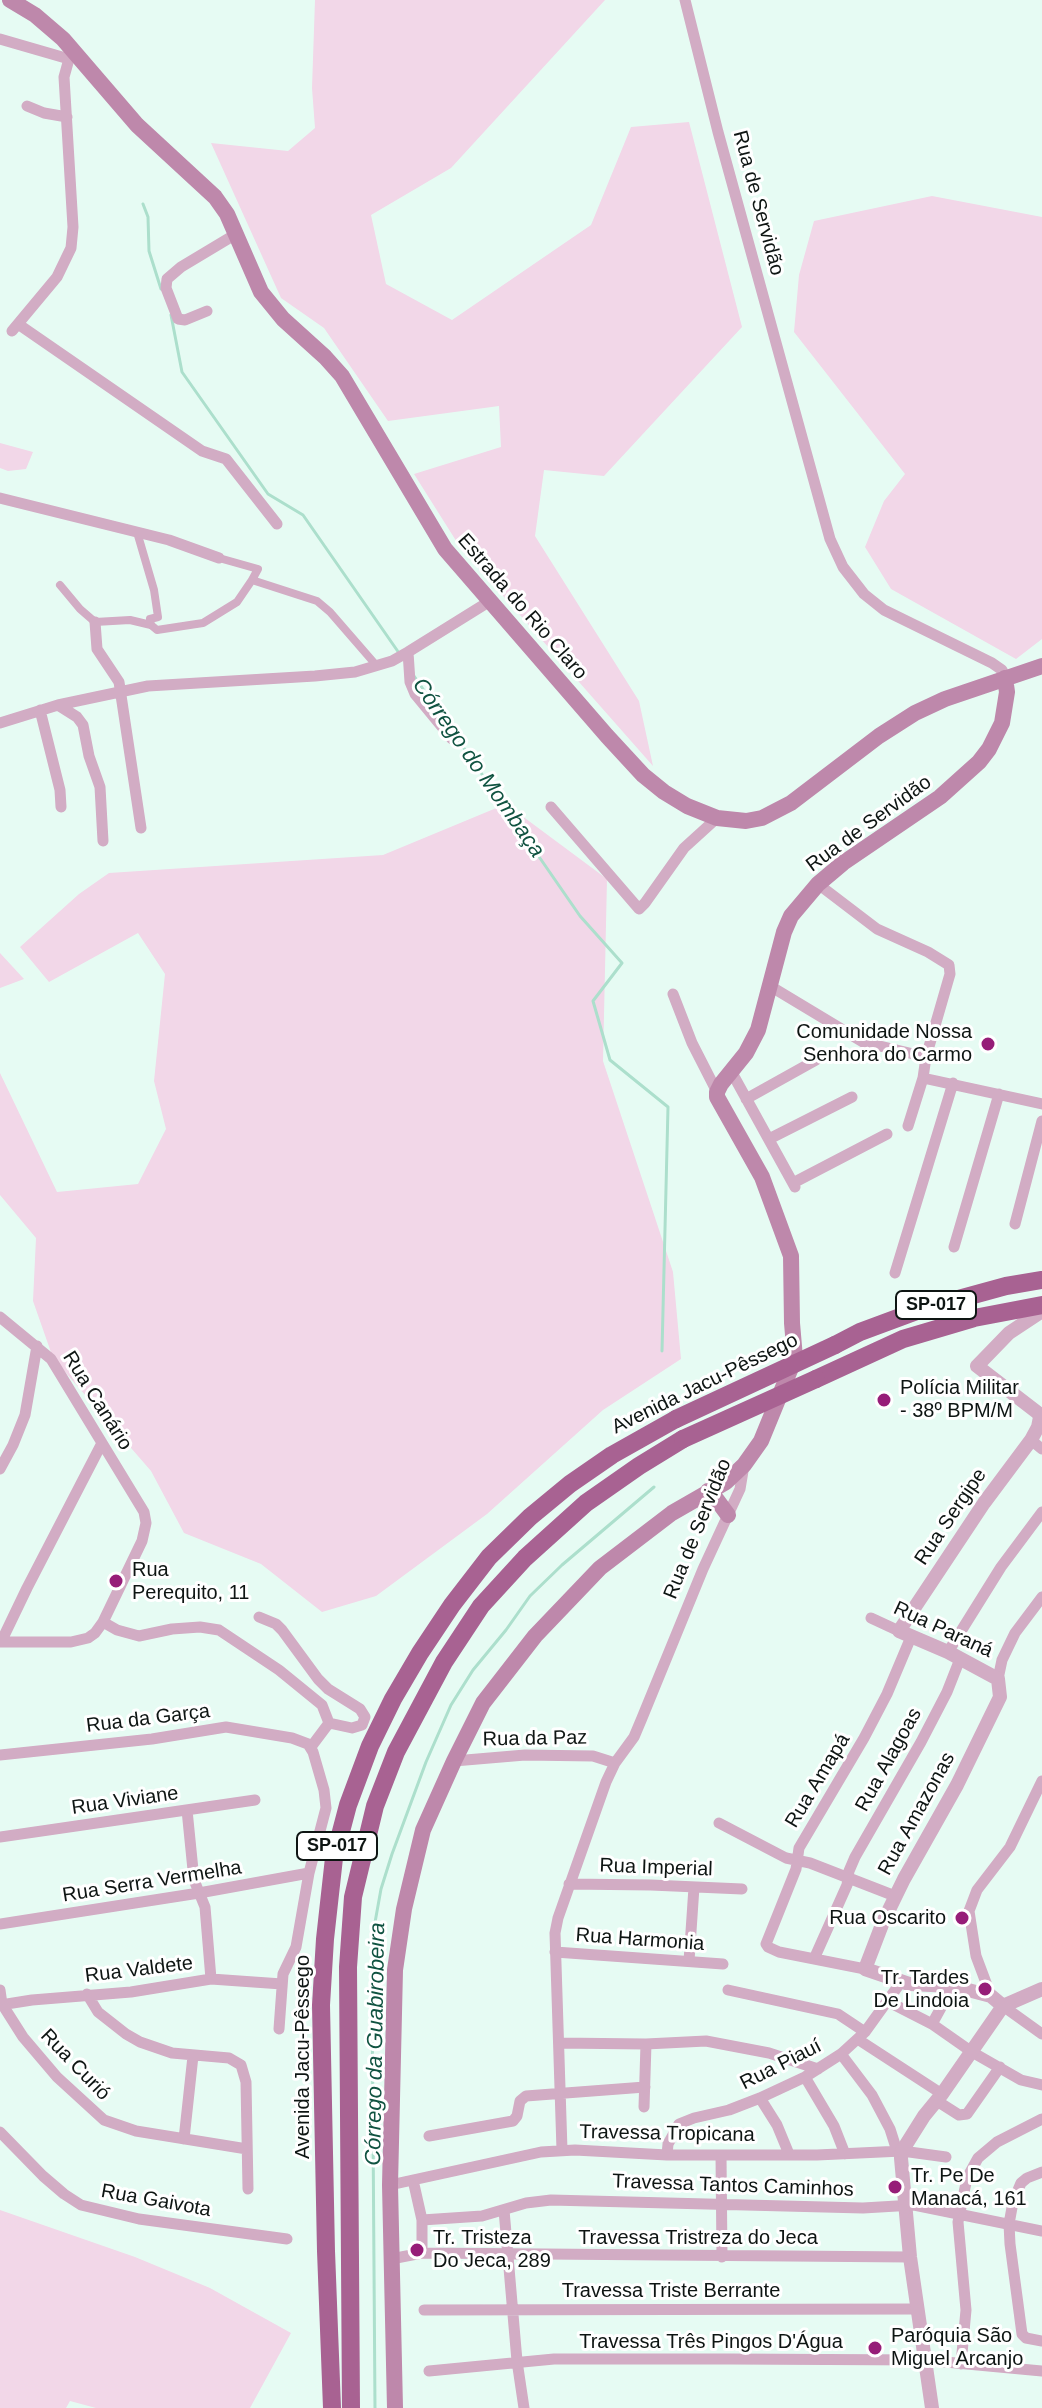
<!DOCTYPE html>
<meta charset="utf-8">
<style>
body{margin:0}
canvas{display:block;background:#e6fbf3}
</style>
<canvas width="1042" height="2408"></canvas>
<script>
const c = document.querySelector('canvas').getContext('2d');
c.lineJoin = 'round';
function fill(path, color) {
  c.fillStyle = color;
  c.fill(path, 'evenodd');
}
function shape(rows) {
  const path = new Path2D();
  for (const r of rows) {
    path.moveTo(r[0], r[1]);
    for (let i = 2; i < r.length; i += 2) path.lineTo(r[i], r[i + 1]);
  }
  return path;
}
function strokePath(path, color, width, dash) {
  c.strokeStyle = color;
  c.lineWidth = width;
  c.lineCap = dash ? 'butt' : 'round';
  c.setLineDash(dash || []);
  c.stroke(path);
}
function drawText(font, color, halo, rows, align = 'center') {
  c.font = font + ' Helvetica,sans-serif';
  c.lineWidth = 6;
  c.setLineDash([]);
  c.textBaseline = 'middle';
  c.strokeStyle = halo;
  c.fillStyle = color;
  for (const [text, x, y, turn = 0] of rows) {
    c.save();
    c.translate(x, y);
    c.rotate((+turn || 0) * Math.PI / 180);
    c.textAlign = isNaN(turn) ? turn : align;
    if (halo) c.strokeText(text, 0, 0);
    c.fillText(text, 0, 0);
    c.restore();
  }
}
fill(shape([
 [315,0,605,0,451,168,371,215,386,284,452,320,591,225,631,127,689,122,742,327,604,476,544,470,535,536,639,701,653,766,460,547,414,474,501,447,499,406,388,421,324,328,281,298,211,143,288,151,315,128,312,88],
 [932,196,1042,217,1042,639,1016,659,891,589,865,547,884,501,905,474,794,332,799,275,814,221],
 [0,443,33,452,26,469,8,471,0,468],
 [506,804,607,879,603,1061,673,1272,681,1359,603,1410,487,1514,376,1596,322,1612,261,1564,184,1533,151,1471,53,1358,33,1301,36,1238,0,1195,0,1073,57,1192,138,1184,166,1129,154,1081,165,974,138,933,49,982,20,947,79,894,109,873,383,855],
 [0,953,24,979,0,988],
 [0,2210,135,2257,210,2288,291,2333,250,2408,96,2408,70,2401,66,2408,0,2408]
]), '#f2d7e8');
strokePath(shape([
 [143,204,148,217,149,251,161,289],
 [171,315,182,372,268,494,303,515,399,653],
 [414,676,580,916,622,963,593,1001,610,1060,668,1107,662,1351],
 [375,2408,372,1985,374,1928,381,1889,392,1854,426,1762,451,1705,473,1670,506,1630,530,1596,562,1565,654,1487]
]), '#acdfcc', 3);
strokePath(shape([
 [137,532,154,590,158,617,150,619,151,625],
 [219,558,258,569,252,580],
 [60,585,80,609,95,622,130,620,151,625,157,630,203,623,237,602,252,580,317,601,330,612,376,665]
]), '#d2acc4', 8);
strokePath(shape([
 [685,0,718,132,830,539,843,567,864,594,884,610,992,663,1002,670,1005,678],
 [0,39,69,59],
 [27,106,44,113,67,117],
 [207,311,185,320,178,319,166,288,167,279,181,267,236,234],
 [18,324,202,451,226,459,277,524],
 [12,331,57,277,71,248,73,227,64,77,69,59,76,54],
 [0,498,169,540,219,558],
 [95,622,97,649,119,682,141,828],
 [408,652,410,682,415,694,452,739],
 [58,705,77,717,83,725,89,756,100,787,103,841],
 [40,710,60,790,61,807],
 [0,723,58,705,148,686,315,676,355,672,392,661,408,652,490,601],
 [551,807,639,909,645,903,684,848,717,818],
 [818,884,877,929,928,952,949,965,950,974,926,1057,923,1078,1042,1104],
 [770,986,863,1042,926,1057],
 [673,994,692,1043,717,1092],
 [731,1071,795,1187],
 [746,1099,816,1060],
 [908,1126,923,1078],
 [769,1139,852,1097],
 [793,1183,887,1134],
 [1015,1224,1042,1121],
 [954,1247,999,1094],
 [895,1273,953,1083],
 [0,1317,51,1359,144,1512,146,1523,142,1541,103,1622,95,1633,88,1638,71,1642,0,1642],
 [1031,1440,1042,1449],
 [0,1469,13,1445,25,1415,37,1346],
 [259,1617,276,1624,282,1630,318,1679,328,1689,360,1709,365,1717,362,1725,352,1728,329,1723],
 [871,1618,899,1631],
 [103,1622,117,1630,139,1636,172,1629,200,1627,219,1630,279,1670,322,1705,329,1723,311,1747],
 [1,1642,27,1588,102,1443],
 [948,1652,1001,1567,1042,1512],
 [998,1679,1002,1660,1015,1633,1042,1597],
 [0,1755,152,1739,226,1727,292,1738,308,1744,313,1752,324,1790,326,1808,309,1873,296,1947,283,1974,279,2029],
 [454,1761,525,1755,593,1756,615,1763],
 [187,1810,194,1880,205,1907,211,1979],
 [719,1823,786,1858,810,1863,895,1896],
 [0,1837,255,1800],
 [569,1884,651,1885,742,1889],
 [0,1924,199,1893,309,1873],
 [555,1952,723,1964],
 [814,1959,847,1885,849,1871,855,1857,921,1742,947,1692,960,1659],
 [689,1961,694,1887],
 [865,1969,779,1952,768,1947,766,1944,796,1869,799,1848,864,1738,887,1694,911,1637],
 [0,1990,2,2004,23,2037,57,2077,104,2120,136,2131,247,2149],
 [728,1990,838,2014,865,2032],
 [87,1994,98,2012,126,2034,140,2042,172,2053,229,2058,241,2065,246,2082,248,2189],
 [991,1996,976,1956,969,1911,977,1890,1010,1847,1042,1781],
 [887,2001,932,2024,972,2052,1021,2080,1042,2085],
 [0,2005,32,2000,131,1992,211,1979,282,1984],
 [1003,2006,1042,2034],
 [932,2024,953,1986],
 [859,2040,942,2094],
 [559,2043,646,2044,706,2041,769,2053,818,2069],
 [841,2054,872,2095,890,2129,897,2151],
 [805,2077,834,2126,845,2154],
 [760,2098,777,2125,789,2154],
 [937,2101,959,2115,967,2114,1000,2067],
 [644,2107,646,2044],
 [0,2132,43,2176,64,2194,81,2205,139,2219,287,2239],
 [429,2136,513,2121,517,2116,520,2101,526,2096,645,2087],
 [184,2139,193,2056],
 [562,2150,555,1933,558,1918,606,1782,615,1763,634,1737,642,1718,703,1569,740,1489,744,1465],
 [667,2155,668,2144,679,2124,694,2118,729,2110,760,2098,805,2077,841,2054,865,2032,901,1982],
 [721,2155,722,2257],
 [1042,2172,1027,2178,1021,2183,1013,2202,1009,2224,1010,2244,1022,2334,1026,2338,1042,2341],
 [413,2180,422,2220,422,2253],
 [390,2185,541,2152,575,2150,667,2155,817,2155,902,2151,946,2157],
 [504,2210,517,2361,524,2408],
 [422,2220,482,2216,526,2203,551,2200,863,2208,914,2205,1042,2231],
 [391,2259,422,2253,910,2257],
 [424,2310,917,2309],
 [961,2364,966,2310,958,2222,967,2178,978,2158,997,2142,1042,2119],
 [429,2371,554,2359,730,2359,924,2360,1042,2371]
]), '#d2acc4', 11);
strokePath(shape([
 [1003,2006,991,1996,953,1986,909,1984,865,1969,883,1922,904,1879,957,1785,1000,1697,998,1679,948,1652,899,1631,984,1503,1031,1440,1038,1427,1040,1417,1038,1413,977,1366,1009,1333,1042,1311],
 [1003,2006,1042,1989],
 [932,2408,910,2257,901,2158,902,2151,924,2116,942,2094,1003,2006]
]), '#d2acc4', 14);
strokePath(shape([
 [10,0,35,15,63,39,137,125,215,197,227,214,261,292,283,319,325,357,342,376,445,549,607,736,643,775,664,792,687,806,717,818,746,821,762,818,791,803,879,736,915,713,945,699,1042,666],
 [708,1491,717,1500,728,1515],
 [395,2408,390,2185,395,1970,404,1909,423,1830,454,1761,483,1703,535,1636,600,1568,672,1513,726,1482,744,1465,761,1441,795,1358,792,1323,791,1256,762,1177,717,1097,717,1092,721,1084,746,1053,758,1030,784,932,791,916,818,884,843,863,940,797,979,762,989,749,1002,723,1007,692,1005,678]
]), '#be88ab', 16);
strokePath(shape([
 [835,1345,860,1332,922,1309,1006,1286,1042,1280],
 [816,1379,903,1339,974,1318,1042,1305],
 [332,2408,326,2251,321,2005,325,1939,334,1858,348,1805,370,1746,393,1699,420,1653,452,1605,489,1557,530,1517,570,1484,612,1455,676,1419],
 [351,2408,348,1967,353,1897,375,1806,396,1752,444,1662,481,1606,525,1558,586,1503,639,1466,683,1439]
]), '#a86292', 18);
strokePath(shape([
 [676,1419,835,1345],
 [683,1439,816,1379]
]), '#a86292', 18);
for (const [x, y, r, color] of [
 [988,1044,8,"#961d78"],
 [884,1400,8,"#961d78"],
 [116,1581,8,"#961d78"],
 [962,1918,8,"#961d78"],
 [985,1989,8,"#961d78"],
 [895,2187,8,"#961d78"],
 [417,2250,8,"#961d78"],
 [875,2348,8,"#961d78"]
]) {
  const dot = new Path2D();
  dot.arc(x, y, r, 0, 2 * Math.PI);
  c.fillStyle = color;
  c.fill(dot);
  strokePath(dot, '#fff', 3);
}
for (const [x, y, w] of [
 [936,1305,80],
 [337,1846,80]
]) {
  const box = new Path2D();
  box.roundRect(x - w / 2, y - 14, w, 28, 6);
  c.fillStyle = '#fff';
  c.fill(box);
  strokePath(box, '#0e1513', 2);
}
drawText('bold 18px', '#0e1513', null, [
 ["SP-017",936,1305],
 ["SP-017",337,1846]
]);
drawText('20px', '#0e1513', '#fff', [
 ["Rua de Servidão",758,203,75],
 ["Estrada do Rio Claro",522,607,49],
 ["Rua de Servidão",869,824,-36],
 ["Avenida Jacu-Pêssego",705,1384,-26],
 ["Rua Canário",97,1401,58],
 ["Rua Sergipe",951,1517,-56],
 ["Rua de Servidão",698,1529,-68],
 ["Rua Paraná",943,1630,25],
 ["Rua da Garça",148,1719,-7],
 ["Rua da Paz",535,1739,-1],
 ["Rua Alagoas",889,1760,-61],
 ["Rua Amapá",818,1781,-59],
 ["Rua Viviane",125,1801,-8],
 ["Rua Amazonas",917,1814,-61],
 ["Rua Imperial",656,1868,2],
 ["Rua Serra Vermelha",152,1882,-9],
 ["Rua Harmonia",640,1940,4],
 ["Rua Valdete",139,1970,-7],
 ["Avenida Jacu-Pêssego",303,2057,-90],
 ["Rua Curió",75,2065,46],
 ["Rua Piauí",781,2065,-27],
 ["Travessa Tropicana",667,2134,1],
 ["Travessa Tantos Caminhos",733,2186,2],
 ["Rua Gaivota",156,2201,10],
 ["Travessa Tristreza do Jeca",698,2238],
 ["Travessa Triste Berrante",671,2291],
 ["Travessa Três Pingos D'Água",711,2342]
]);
drawText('20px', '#0e1513', '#fff', [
 ["Comunidade Nossa",972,1032,"right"],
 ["Senhora do Carmo",972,1055,"right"],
 ["Polícia Militar",900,1388],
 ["- 38º BPM/M",900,1411],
 ["Rua",132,1570],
 ["Perequito, 11",132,1593],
 ["Rua Oscarito",946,1918,"right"],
 ["Tr. Tardes",969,1978,"right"],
 ["De Lindoia",969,2001,"right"],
 ["Tr. Pe De",911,2176],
 ["Manacá, 161",911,2199],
 ["Tr. Tristeza",433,2238],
 ["Do Jeca, 289",433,2261],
 ["Paróquia São",891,2336],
 ["Miguel Arcanjo",891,2359]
], 'left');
drawText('italic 22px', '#105341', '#fff', [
 ["Córrego do Mombaça",478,768,55],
 ["Córrego da Guabirobeira",376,2044,-89]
]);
</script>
